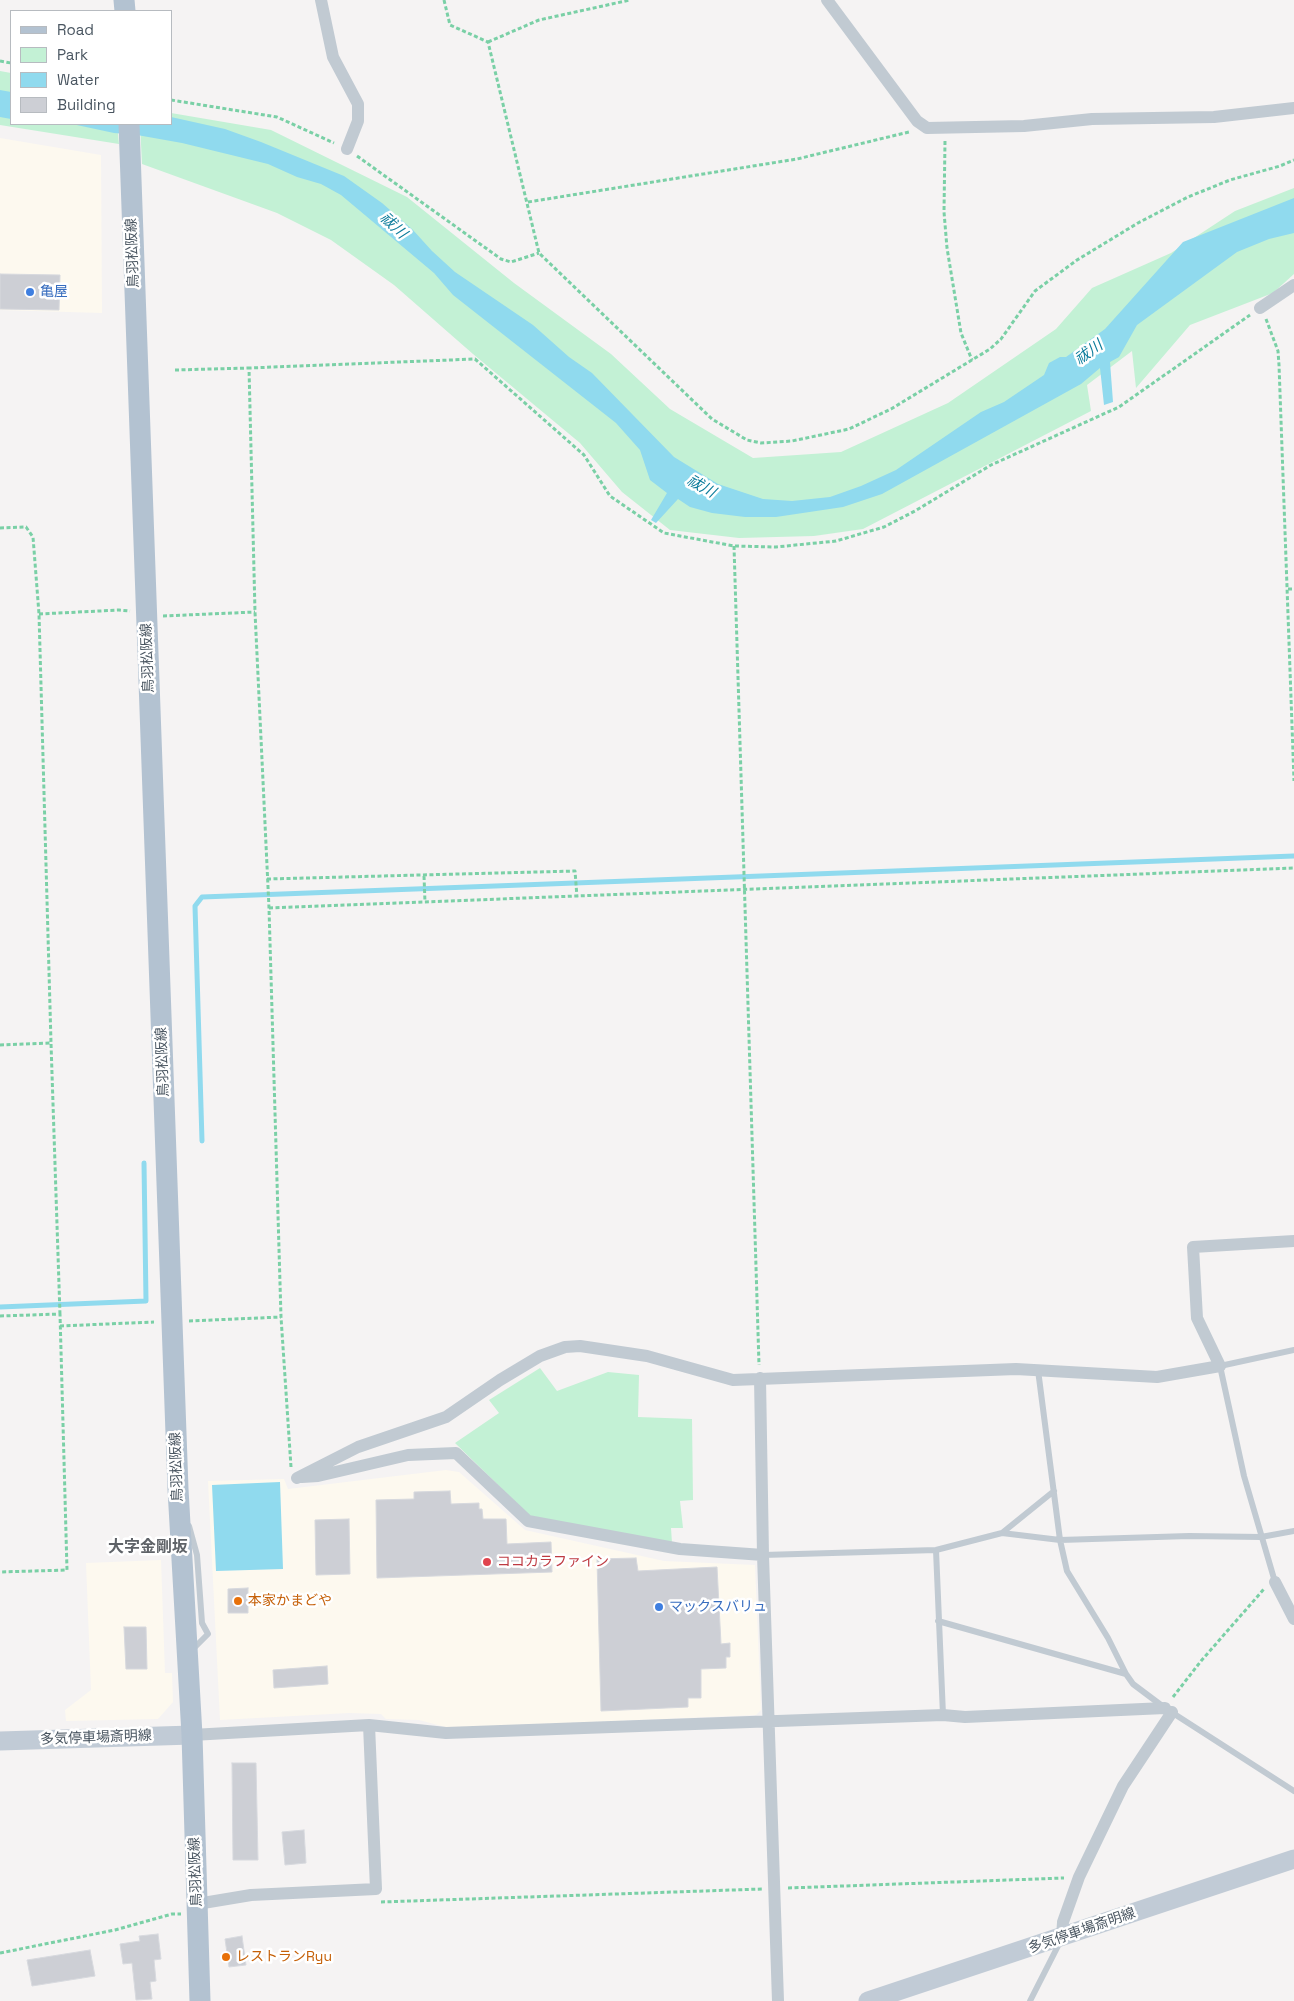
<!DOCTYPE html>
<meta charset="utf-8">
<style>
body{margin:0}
#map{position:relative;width:1294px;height:2001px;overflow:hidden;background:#f5f3f3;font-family:"Space Grotesk",sans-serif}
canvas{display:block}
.legend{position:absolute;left:10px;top:10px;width:162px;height:115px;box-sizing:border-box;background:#fff;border:1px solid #b7bbc0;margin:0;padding:6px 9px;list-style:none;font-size:15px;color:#4a5661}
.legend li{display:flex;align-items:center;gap:10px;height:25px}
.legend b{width:25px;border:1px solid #b7bbc0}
</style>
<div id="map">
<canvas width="1294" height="2001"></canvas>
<ul class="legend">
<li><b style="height:6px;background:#b3c2d1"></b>Road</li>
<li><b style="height:14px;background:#c3f1d5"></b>Park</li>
<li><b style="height:14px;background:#90daee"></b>Water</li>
<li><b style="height:14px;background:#cdcfd5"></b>Building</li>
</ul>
</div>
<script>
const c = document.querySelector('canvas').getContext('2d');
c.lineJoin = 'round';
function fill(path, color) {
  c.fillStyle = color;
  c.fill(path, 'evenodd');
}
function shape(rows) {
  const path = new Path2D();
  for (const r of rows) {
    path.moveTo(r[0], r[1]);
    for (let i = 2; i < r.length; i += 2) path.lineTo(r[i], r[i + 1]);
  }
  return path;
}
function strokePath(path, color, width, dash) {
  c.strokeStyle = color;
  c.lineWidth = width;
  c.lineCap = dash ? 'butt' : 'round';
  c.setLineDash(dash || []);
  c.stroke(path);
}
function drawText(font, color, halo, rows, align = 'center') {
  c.font = font + ' "Space Grotesk","Noto Sans JP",sans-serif';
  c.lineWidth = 5;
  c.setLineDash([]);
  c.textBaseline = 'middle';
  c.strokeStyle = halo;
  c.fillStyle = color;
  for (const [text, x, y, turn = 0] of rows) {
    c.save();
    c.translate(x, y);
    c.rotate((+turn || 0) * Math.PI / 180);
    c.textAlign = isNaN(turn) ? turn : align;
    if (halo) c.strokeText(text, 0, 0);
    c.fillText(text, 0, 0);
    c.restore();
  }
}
fill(shape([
 [0,138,101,155,102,313,0,310],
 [446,1470,459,1472,525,1530,664,1561,755,1565,761,1710,756,1715,449,1728,419,1720,386,1719,381,1714,349,1713,220,1720,208,1481,284,1479,288,1489],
 [161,1560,165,1673,172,1673,173,1702,158,1719,66,1721,65,1710,91,1690,86,1563]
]), '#fdf9ef');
fill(shape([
 [0,71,11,73,11,124,117,124,119,144,0,125],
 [171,113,271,130,407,197,514,283,611,354,670,409,753,458,841,452,948,403,1056,329,1092,288,1171,253,1235,211,1294,188,1294,274,1273,293,1190,325,1136,388,1132,351,1087,385,1091,411,863,529,814,536,739,538,670,530,622,492,580,443,473,354,394,285,331,240,277,213,142,164,140,124,171,124],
 [540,1368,557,1391,608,1372,639,1375,638,1417,692,1419,693,1500,680,1501,683,1528,671,1528,672,1543,531,1517,455,1443,499,1413,489,1400]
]), '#c3f1d5');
fill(shape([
 [0,90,11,92,11,119,0,117],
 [171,117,225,129,261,142,344,176,382,203,413,230,432,251,455,272,533,325,569,357,592,373,674,457,718,484,763,499,792,501,830,497,861,486,896,470,981,412,1004,402,1044,375,1049,363,1060,357,1066,357,1105,329,1183,242,1294,198,1294,233,1269,239,1237,252,1137,325,1119,357,1110,362,1113,402,1104,405,1100,368,1081,384,882,494,843,507,776,517,745,517,712,513,690,507,678,499,656,523,651,520,667,493,650,480,640,450,616,423,453,295,434,273,341,195,321,184,297,177,268,164,182,143,137,135,114,133,72,124,171,124],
 [280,1482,283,1569,216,1571,212,1485]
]), '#90daee');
strokePath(shape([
 [202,1141,195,906,202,897,1294,856],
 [0,1307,146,1301,144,1163]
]), '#90daee', 5);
const building = shape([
 [0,274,60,275,59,310,0,309,0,274],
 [450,1491,451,1504,479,1503,479,1509,482,1509,483,1519,506,1519,507,1544,551,1542,552,1572,377,1578,376,1500,414,1499,414,1492,450,1491],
 [349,1519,350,1574,316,1575,315,1520,349,1519],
 [636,1558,638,1571,717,1567,721,1644,730,1643,730,1657,726,1657,726,1668,701,1669,701,1698,688,1698,688,1707,601,1711,597,1559,636,1558],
 [248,1588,248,1613,228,1613,228,1589,248,1588],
 [124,1627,146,1627,147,1669,126,1669,124,1627],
 [327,1666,328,1684,274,1688,273,1670,327,1666],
 [232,1763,256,1763,258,1860,233,1860,232,1763],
 [304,1830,306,1863,285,1865,282,1832,304,1830],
 [158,1934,161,1959,154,1960,156,1981,150,1982,152,1999,136,2000,132,1963,123,1964,120,1944,140,1941,139,1936,158,1934],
 [242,1936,246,1965,229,1967,225,1939,242,1936],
 [90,1950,95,1976,32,1986,27,1960,90,1950]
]);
fill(building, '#cdcfd5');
strokePath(building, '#d7d9de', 1);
strokePath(shape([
 [444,0,450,25,488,42,539,253,712,419,747,440,761,443,792,441,849,429,891,409,990,349,1001,339,1035,291,1077,260,1138,223,1188,197,1230,180,1280,166,1294,160],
 [488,42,539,20,630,0],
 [0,61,11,63],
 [171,100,277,117,334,143],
 [945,141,944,212,947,248,961,333,972,360],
 [357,156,501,259,511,262,539,253],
 [528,202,797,159,909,132],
 [1266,319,1278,351,1279,365,1294,781],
 [175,370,249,368],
 [0,528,26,527,33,537,39,614,51,1043],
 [734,546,759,1365],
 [1288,589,1294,589],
 [39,614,119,610,130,611],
 [163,616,255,612],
 [424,876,425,902],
 [267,879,575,871,577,897],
 [269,908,1294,868],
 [0,1045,51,1043,60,1315],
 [0,1316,60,1314,67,1570,0,1572],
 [189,1321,281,1317],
 [60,1326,154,1322],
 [291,1467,281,1317,269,908,255,612,249,368,475,359,584,455,610,496,664,533,734,546,776,547,836,541,884,527,915,511,991,465,1119,407,1250,315],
 [1173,1697,1201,1661,1264,1589],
 [788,1888,1064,1878],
 [381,1902,762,1889],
 [0,1953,115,1930,172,1914,181,1914]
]), '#7ad0a6', 3, [4, 2.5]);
strokePath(shape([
 [1038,1370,1060,1540,1067,1571,1108,1638,1126,1674],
 [189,1526,197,1555,202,1623,208,1634,192,1650],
 [1002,1533,1060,1540,1189,1536,1261,1537,1294,1531],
 [936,1550,943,1715],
 [763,1555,936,1550,1002,1533,1054,1491],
 [1275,1582,1244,1476,1220,1366,1294,1350],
 [938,1621,1126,1674,1133,1684,1165,1708,1294,1791],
 [1030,2001,1060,1942]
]), '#c1cad2', 6);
strokePath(shape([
 [321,0,333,57,358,104,358,121,347,149],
 [827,0,917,121,927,128,1024,126,1092,119,1214,117,1294,108],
 [1260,308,1294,285],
 [760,1378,763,1555,778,2001],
 [302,1477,318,1476,408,1455,456,1453,528,1521,680,1549,763,1555],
 [297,1478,358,1447,446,1417,500,1380,540,1356,565,1347,580,1346,647,1356,733,1380,1016,1369,1157,1377,1220,1366,1197,1318,1193,1247,1294,1241],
 [1275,1582,1294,1619],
 [192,1735,369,1725,446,1733,943,1715,965,1717,1165,1708],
 [197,1904,251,1895,376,1889,369,1725],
 [1062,1938,1063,1922,1079,1877,1123,1786,1172,1712]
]), '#c1cad2', 12);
strokePath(shape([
 [0,1741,192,1735],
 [868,2001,1294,1859]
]), '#c1cbd6', 19);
strokePath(shape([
 [124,0,125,11],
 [129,124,178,1489,192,1735,200,2001]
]), '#b3c2d1', 21);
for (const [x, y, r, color] of [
 [30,292,5,"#3f7fe0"],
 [487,1562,5,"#e0444e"],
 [238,1601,5,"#e8710a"],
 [659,1607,5,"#3f7fe0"],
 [226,1957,5,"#e8710a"]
]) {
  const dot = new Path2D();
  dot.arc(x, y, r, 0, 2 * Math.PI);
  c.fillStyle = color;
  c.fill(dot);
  strokePath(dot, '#fff', 2);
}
drawText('14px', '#4a5661', '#fff', [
 ["鳥羽松阪線",133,253,-92],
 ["鳥羽松阪線",148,658,-92],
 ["鳥羽松阪線",163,1062,-92],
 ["鳥羽松阪線",177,1467,-92],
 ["多気停車場斎明線",96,1738,-2],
 ["鳥羽松阪線",196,1872,-92],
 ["多気停車場斎明線",1082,1931,-19]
]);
drawText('14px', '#366cbe', '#fff', [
 ["亀屋",40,292],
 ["マックスバリュ",669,1607]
], 'left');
drawText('14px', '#be3a42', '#fff', [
 ["ココカラファイン",497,1562]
], 'left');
drawText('14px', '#c56008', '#fff', [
 ["本家かまどや",248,1601],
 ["レストランRyu",236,1957]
], 'left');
drawText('italic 15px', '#0c7c9b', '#fff', [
 ["祓川",393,226,43],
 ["祓川",1089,353,-36],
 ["祓川",701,487,29]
]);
drawText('bold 16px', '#5f6368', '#fff', [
 ["大字金剛坂",148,1548]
]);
</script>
